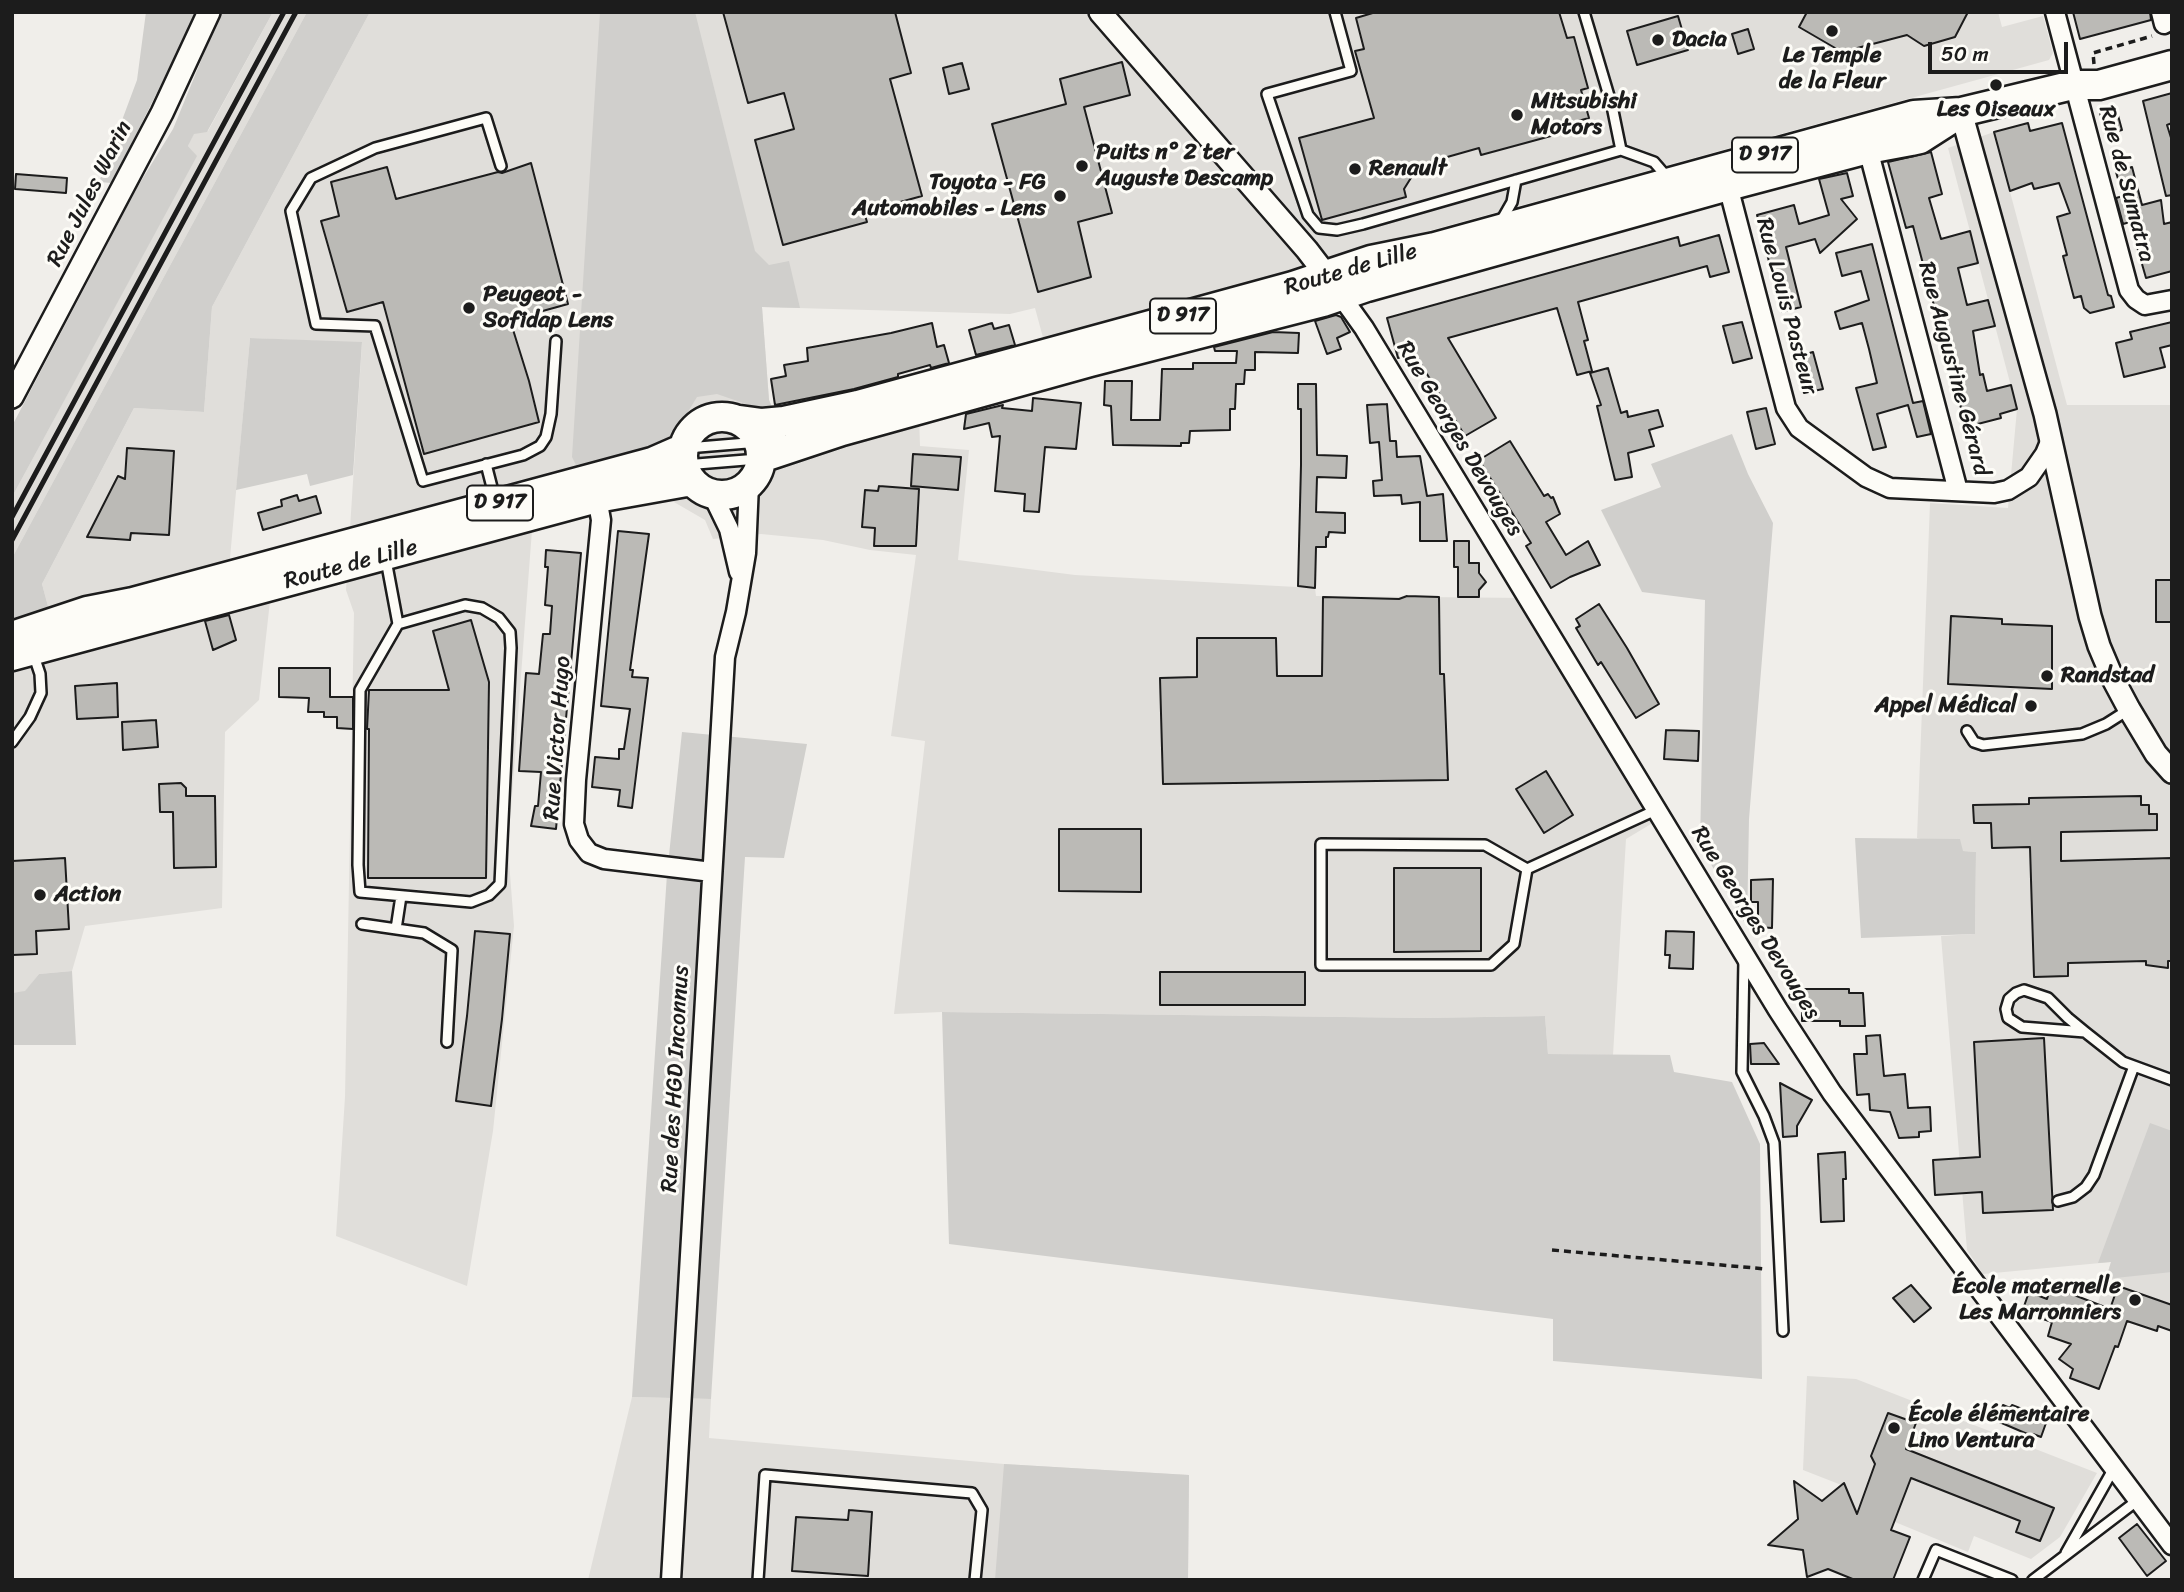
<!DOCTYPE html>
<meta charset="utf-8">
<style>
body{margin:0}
#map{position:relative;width:2184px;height:1592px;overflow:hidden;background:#f0eeea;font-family:Sriracha,sans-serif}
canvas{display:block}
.frame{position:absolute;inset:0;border:14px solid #1c1c1c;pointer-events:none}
.scale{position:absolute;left:1928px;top:42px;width:140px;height:32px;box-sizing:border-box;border:4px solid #1c1c1c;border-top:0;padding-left:9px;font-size:21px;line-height:24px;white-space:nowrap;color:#1c1c1c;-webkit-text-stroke:5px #fdfcf7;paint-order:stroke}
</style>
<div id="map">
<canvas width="2184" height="1592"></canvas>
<div class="frame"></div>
<div class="scale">50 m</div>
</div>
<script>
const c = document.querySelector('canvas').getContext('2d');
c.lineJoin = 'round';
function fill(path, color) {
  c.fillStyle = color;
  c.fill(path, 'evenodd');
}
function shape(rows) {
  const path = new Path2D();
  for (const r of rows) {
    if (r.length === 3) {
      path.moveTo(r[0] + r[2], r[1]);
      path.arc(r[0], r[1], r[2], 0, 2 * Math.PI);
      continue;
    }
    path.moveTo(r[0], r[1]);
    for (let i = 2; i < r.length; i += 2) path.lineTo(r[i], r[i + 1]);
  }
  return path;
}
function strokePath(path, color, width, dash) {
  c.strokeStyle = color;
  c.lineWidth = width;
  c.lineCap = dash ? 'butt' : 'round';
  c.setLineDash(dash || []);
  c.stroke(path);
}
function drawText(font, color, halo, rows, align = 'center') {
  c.font = font + ' Sriracha,sans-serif';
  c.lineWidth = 6;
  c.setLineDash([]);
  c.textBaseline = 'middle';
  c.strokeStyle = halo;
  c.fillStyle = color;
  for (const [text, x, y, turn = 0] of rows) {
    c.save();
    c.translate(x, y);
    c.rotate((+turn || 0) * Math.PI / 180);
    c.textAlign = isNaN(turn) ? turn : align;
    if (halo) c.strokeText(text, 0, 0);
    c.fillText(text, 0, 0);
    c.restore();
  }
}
fill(shape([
 [273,12,307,12,12,558,12,497,196,156,188,146,194,133,208,131],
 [370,12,1998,12,2002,27,2043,16,2053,53,2049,60,1349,253,1245,287,1045,345,1035,308,1010,314,762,307,769,400,795,459,919,416,920,446,969,450,958,560,1075,575,1315,588,1316,596,1527,598,1661,818,1626,839,1613,1055,1548,1054,1545,1016,1424,1018,942,1012,894,1014,925,741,891,736,916,555,870,550,823,540,761,534,713,539,705,520,667,498,532,530,508,848,514,926,493,1131,467,1286,336,1236,345,1097,354,613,346,590,362,343,250,338,230,558,236,607,270,601,259,700,225,732,222,908,85,926,72,971,39,974,25,992,12,993,12,672,71,658,49,610,42,584,134,408,204,412,212,307],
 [1994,132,2067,405,2172,405,2172,1331,2159,1326,2157,1331,2127,1321,2118,1347,2087,1337,2111,1262,1983,1274,1967,1250,1941,936,1975,934,1976,852,1963,851,1917,838,1930,503,2008,508,2017,409,1948,148],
 [1807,1376,1856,1379,2097,1473,2060,1537,2031,1559,1974,1536,1968,1552,1895,1522,1891,1530,1854,1515,1844,1486,1803,1470],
 [632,1397,711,1399,709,1438,1004,1464,1189,1475,1188,1580,588,1580]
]), '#e0deda');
fill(shape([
 [146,12,197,12,112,183,99,182,137,80],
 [221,12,273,12,207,132,194,134,188,146,197,156,12,497,12,426,138,186,173,129],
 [307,12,370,12,212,307,204,412,134,408,42,584,49,610,12,621,12,558],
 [600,12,695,12,755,251,769,265,789,261,800,308,762,307,769,400,775,414,717,394,697,397,667,446,576,465,572,457],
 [250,338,362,342,353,475,310,486,307,474,236,490],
 [1732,434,1748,474,1773,523,1749,819,1747,927,1700,845,1705,600,1642,592,1601,510,1661,487,1651,464],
 [682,732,807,744,784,858,745,857,711,1399,632,1397,667,874],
 [1855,838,1960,839,1963,851,1976,852,1975,934,1861,938],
 [72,971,76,1045,12,1045,12,993,25,991,39,974],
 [942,1012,1424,1018,1545,1016,1548,1054,1670,1055,1674,1072,1732,1082,1760,1144,1762,1379,1553,1361,1553,1319,949,1244],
 [2150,1123,2172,1131,2172,1272,2106,1279,2111,1262,2098,1263],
 [1004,1464,1189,1475,1188,1580,995,1580]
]), '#d0cfcc');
const building = shape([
 [723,12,895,12,911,73,890,79,922,196,864,212,867,222,783,245,755,140,794,129,784,93,748,103,723,12],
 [1376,12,1559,12,1567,38,1574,37,1588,88,1581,90,1589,118,1578,121,1580,128,1529,142,1481,155,1479,148,1419,165,1404,189,1406,197,1322,220,1299,138,1374,118,1355,51,1364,49,1356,18,1376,12],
 [1807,12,1968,12,1955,37,1924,46,1907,35,1842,52,1799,27,1807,12],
 [2073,12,2150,12,2151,20,2080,39,2073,12],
 [1678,16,1688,50,1637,65,1627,31,1678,16],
 [1748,29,1754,49,1738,54,1732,34,1748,29],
 [1122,62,1130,95,1084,107,1112,213,1078,222,1091,277,1038,292,992,124,1066,104,1060,79,1122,62],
 [962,63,969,89,949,94,943,68,962,63],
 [2172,93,2172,123,2167,125,2172,141,2172,195,2166,196,2143,101,2172,93],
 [2116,108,2122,130,2106,134,2100,113,2116,108],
 [2028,123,2030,131,2062,123,2108,295,2111,296,2114,307,2090,313,2084,308,2081,296,2074,298,2063,256,2067,255,2057,217,2070,213,2059,183,2034,189,2032,183,2010,191,1994,132,2028,123],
 [1931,152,1942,194,1929,198,1941,239,1970,231,1978,263,1958,268,1967,305,1988,300,1995,326,1973,331,1980,375,1983,374,1987,391,2011,385,2017,409,2000,414,2001,418,1966,427,1913,226,1906,228,1888,162,1931,152],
 [531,163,568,304,510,320,529,381,539,422,424,454,383,302,347,312,321,221,339,216,331,182,387,167,396,199,498,172,502,173,531,163],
 [2132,167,2142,205,2161,200,2164,224,2172,222,2172,271,2146,278,2130,222,2123,224,2116,198,2123,196,2116,172,2132,167],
 [1847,173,1853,196,1841,199,1857,219,1820,253,1815,239,1786,247,1801,307,1782,312,1757,215,1794,205,1799,224,1829,215,1819,179,1847,173],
 [16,174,67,178,66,193,15,189,16,174],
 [1719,235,1729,272,1710,277,1707,266,1578,302,1588,340,1584,341,1592,371,1577,375,1557,308,1448,338,1496,418,1465,436,1414,353,1398,358,1387,318,1678,237,1680,246,1719,235],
 [1872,244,1913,403,1923,401,1931,434,1917,437,1908,405,1877,414,1886,447,1873,450,1856,388,1877,383,1869,349,1862,323,1840,329,1835,312,1869,300,1861,271,1842,276,1836,253,1872,244],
 [1336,315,1341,317,1350,332,1337,338,1341,349,1327,354,1315,321,1336,315],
 [1742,322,1752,358,1733,363,1723,326,1742,322],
 [2172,322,2172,345,2160,348,2165,367,2124,377,2116,343,2132,339,2130,332,2172,322],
 [932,323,937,347,944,345,949,363,931,368,930,365,898,374,898,377,854,389,775,405,771,379,786,376,784,365,808,361,807,348,891,333,932,323],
 [992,323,994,329,1009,325,1015,345,976,355,969,330,992,323],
 [1273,332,1299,333,1298,353,1255,352,1255,370,1245,370,1244,384,1236,384,1235,409,1230,409,1230,430,1190,431,1189,443,1181,443,1181,446,1113,445,1111,406,1104,405,1105,381,1132,381,1131,420,1160,420,1162,369,1193,369,1193,363,1236,363,1237,351,1215,351,1214,347,1273,332],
 [1813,352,1823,389,1804,393,1795,357,1813,352],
 [1608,368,1621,413,1627,411,1628,417,1658,410,1663,426,1649,430,1654,446,1628,453,1632,477,1615,480,1597,406,1601,405,1590,373,1608,368],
 [1298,384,1316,384,1317,455,1347,456,1346,478,1317,477,1316,512,1345,513,1345,533,1329,532,1328,537,1326,537,1326,547,1316,547,1315,588,1298,586,1301,465,1301,409,1298,409,1298,384],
 [1033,398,1081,403,1076,449,1045,447,1039,512,1024,511,1025,494,995,491,1000,436,992,437,989,423,964,429,966,414,1003,405,1002,408,1032,411,1033,398],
 [1387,404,1390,441,1396,441,1397,457,1420,456,1427,496,1443,494,1447,541,1420,541,1420,502,1402,504,1401,495,1374,496,1373,481,1382,480,1379,442,1370,443,1367,405,1387,404],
 [1766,408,1775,444,1756,449,1747,412,1766,408],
 [1510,441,1544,496,1548,494,1551,498,1553,497,1560,514,1546,522,1566,555,1588,541,1600,565,1570,577,1551,588,1526,546,1531,543,1479,460,1510,441],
 [127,448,174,451,169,535,131,533,130,540,87,537,118,476,125,479,127,448],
 [913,454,961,457,958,490,911,486,913,454],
 [879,486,919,489,916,546,874,546,875,528,862,527,865,490,878,491,879,486],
 [297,495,299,501,316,496,321,513,263,530,258,513,282,506,281,500,297,495],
 [618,531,649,534,630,670,633,670,632,677,648,678,632,808,618,806,620,790,592,787,595,757,619,759,619,749,624,749,630,709,601,706,618,531],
 [1454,541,1469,541,1469,563,1479,563,1479,573,1486,582,1479,590,1479,597,1458,597,1458,567,1454,567,1454,541],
 [546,550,581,553,556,829,531,826,535,806,538,806,541,772,519,771,526,673,539,674,543,634,550,634,552,606,545,605,548,567,545,567,546,550],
 [2156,580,2172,580,2172,622,2156,622,2156,580],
 [1407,596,1439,597,1440,674,1444,674,1448,780,1163,784,1160,678,1197,677,1197,638,1276,638,1277,676,1322,676,1323,597,1399,599,1407,596],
 [1599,604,1627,648,1659,704,1636,718,1601,662,1598,665,1576,628,1580,626,1576,619,1599,604],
 [229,615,236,640,213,650,205,621,229,615],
 [1951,616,2002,619,2002,624,2052,626,2052,689,1948,684,1951,616],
 [471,620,489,682,486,878,368,878,369,729,367,729,369,690,449,690,433,631,471,620],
 [279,668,330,668,330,697,353,697,353,729,337,728,337,717,324,717,324,712,308,712,309,698,279,697,279,668],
 [117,683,118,717,77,719,75,686,117,683],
 [156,720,158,747,123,750,122,722,156,720],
 [1666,730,1699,731,1698,761,1664,759,1666,730],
 [1546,771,1573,815,1544,833,1516,789,1546,771],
 [181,783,186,788,186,796,215,796,216,867,174,868,173,812,160,812,159,784,181,783],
 [2141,796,2141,805,2149,805,2149,814,2157,814,2157,830,2061,832,2061,861,2172,858,2172,961,2168,961,2168,968,2146,965,2146,961,2068,963,2068,976,2034,977,2030,847,1992,848,1991,823,1974,823,1973,805,2029,804,2029,798,2141,796],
 [1059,829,1141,829,1141,892,1059,891,1059,829],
 [65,858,69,929,36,931,37,954,12,955,12,861,65,858],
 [1394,868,1481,868,1481,951,1394,952,1394,868],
 [1773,879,1772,928,1758,927,1758,902,1751,902,1751,880,1773,879],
 [475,931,510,934,502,1019,491,1106,456,1101,467,1016,475,931],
 [1666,931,1694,932,1693,969,1669,968,1670,955,1665,955,1666,931],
 [1160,972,1305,972,1305,1005,1160,1005,1160,972],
 [1805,989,1849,989,1849,993,1863,993,1865,1026,1840,1026,1840,1021,1802,1021,1802,999,1805,999,1805,989],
 [1880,1035,1884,1076,1905,1074,1908,1108,1930,1107,1931,1131,1919,1132,1919,1137,1899,1138,1890,1112,1870,1110,1869,1094,1857,1095,1854,1054,1867,1054,1866,1036,1880,1035],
 [2044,1038,2053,1210,1983,1213,1982,1192,1935,1195,1933,1160,1980,1157,1974,1042,2044,1038],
 [1764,1043,1779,1064,1751,1064,1750,1044,1764,1043],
 [1780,1083,1812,1100,1797,1126,1797,1136,1783,1137,1780,1083],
 [1845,1152,1846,1179,1843,1179,1844,1221,1821,1222,1818,1154,1845,1152],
 [1911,1285,1931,1308,1914,1322,1893,1298,1911,1285],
 [2051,1286,2110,1309,2118,1286,2172,1305,2172,1331,2158,1326,2157,1331,2127,1321,2118,1347,2115,1346,2099,1389,2070,1378,2073,1369,2059,1359,2071,1344,2048,1336,2052,1322,2022,1312,2029,1292,2047,1299,2051,1286],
 [2003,1405,2010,1408,2012,1405,2040,1416,2038,1419,2046,1423,2041,1437,2033,1434,2032,1436,1997,1421,2003,1405],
 [1888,1413,1916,1423,1906,1449,2054,1508,2040,1541,2016,1532,2020,1521,1911,1478,1891,1530,1910,1537,1893,1580,1855,1580,1828,1569,1807,1577,1803,1550,1768,1545,1798,1519,1794,1481,1822,1501,1844,1483,1857,1514,1875,1464,1871,1456,1888,1413],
 [849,1510,872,1512,868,1576,792,1571,796,1517,848,1520,849,1510],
 [2137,1524,2166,1561,2147,1576,2119,1538,2137,1524]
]);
fill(building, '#bbbab6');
strokePath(building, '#1c1c1c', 2);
const service = shape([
 [1335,12,1351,71,1267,94,1308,215,1319,228,1337,230,1363,224,1621,150,1654,162,1667,177],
 [1584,12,1612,106,1621,150],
 [501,166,486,118,375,148,311,178,291,211,316,324,375,326,423,481,523,455,540,446,546,437,551,414,556,341],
 [1500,223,1512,202,1516,180],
 [687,448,759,442,781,437],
 [486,464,495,499],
 [654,474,697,464,758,459],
 [386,560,398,624,360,690,358,865,360,892,471,902,489,895,500,884,511,648,510,632,499,618,482,608,465,605,398,624],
 [1967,731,1974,742,1983,745,2082,734,2106,724,2128,710],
 [12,742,30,717,41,693,40,674,33,653],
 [1321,844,1485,845,1527,869,1514,944,1491,965,1321,965,1321,844],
 [1527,869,1656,810],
 [362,924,424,933,452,950,447,1042],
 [396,929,401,896],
 [1744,959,1742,1072,1764,1116,1774,1143,1783,1331],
 [2085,1032,2022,1027,2008,1018,2006,1009,2009,999,2016,993,2024,990,2048,998,2068,1018,2085,1032,2123,1062,2172,1080],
 [2058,1201,2073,1197,2086,1187,2094,1175,2134,1066],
 [2066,1553,2114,1468],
 [758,1580,765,1475,972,1493,982,1510,975,1580],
 [1923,1580,1936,1550,2012,1580],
 [2033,1580,2138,1500]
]);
const minor = shape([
 [2055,12,2129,290,2136,299,2145,305,2172,300],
 [2161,12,2164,24],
 [1868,149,1958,491],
 [1728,186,1786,408,1799,428,1866,477,1890,488,1994,493,2008,490,2029,477,2045,454,2050,442],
 [1341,296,1364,328,1778,1010,1832,1093,2172,1545],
 [712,494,729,529,739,572],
 [597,498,601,520,576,780,574,824,579,840,589,853,604,859,712,872],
 [671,1580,725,657,736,612,746,553,749,484]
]);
const tertiary = shape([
 [1100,12,1307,250,1333,284],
 [1961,112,2045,414,2090,616,2099,646,2113,679,2129,709,2156,754,2172,772],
 [12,397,162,113,209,12]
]);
const primary = shape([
 [722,456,39],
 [740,420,762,423,784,421,858,405,1293,286,1371,260,1435,247,1914,115,1961,112,2073,85,2099,85,2172,65],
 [761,458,842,431,1090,362,1323,302,1367,287,1728,186,1868,149,1911,141,1920,139,1959,114],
 [12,636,87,611,133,602,652,462,684,448],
 [12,656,597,498,692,481]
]);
strokePath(service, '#1c1c1c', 14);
strokePath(minor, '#1c1c1c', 23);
strokePath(tertiary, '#1c1c1c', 26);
strokePath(primary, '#1c1c1c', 33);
strokePath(shape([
 [2094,64,2093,53,2152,36],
 [1552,1250,1766,1269]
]), '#1c1c1c', 3.5, [7, 5]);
strokePath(service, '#fdfcf7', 9);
strokePath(minor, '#fdfcf7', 18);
strokePath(tertiary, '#fdfcf7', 21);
strokePath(primary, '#fdfcf7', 28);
strokePath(shape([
 [12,517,284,12],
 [12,540,296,12]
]), '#1c1c1c', 5);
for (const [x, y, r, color] of [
 [1832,31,7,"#1c1c1c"],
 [1658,40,7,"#1c1c1c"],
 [1996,85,7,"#1c1c1c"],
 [1517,115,7,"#1c1c1c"],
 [1082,166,7,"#1c1c1c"],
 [1355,169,7,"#1c1c1c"],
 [1060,196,7,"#1c1c1c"],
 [469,308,7,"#1c1c1c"],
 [2047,676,7,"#1c1c1c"],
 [2031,706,7,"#1c1c1c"],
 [40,895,7,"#1c1c1c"],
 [2135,1300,7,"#1c1c1c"],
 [1894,1428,7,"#1c1c1c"]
]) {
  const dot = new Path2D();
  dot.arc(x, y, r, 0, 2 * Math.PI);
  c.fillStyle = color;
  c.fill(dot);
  strokePath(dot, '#fdfcf7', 2.5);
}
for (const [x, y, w] of [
 [1765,155,66],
 [1183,316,66],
 [500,503,66]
]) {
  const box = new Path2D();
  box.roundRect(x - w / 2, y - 17.5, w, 35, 5);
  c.fillStyle = '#fdfcf7';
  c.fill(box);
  strokePath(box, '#1c1c1c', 2);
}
drawText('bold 21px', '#1c1c1c', null, [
 ["D 917",1765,155],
 ["D 917",1183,316],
 ["D 917",500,503]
]);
drawText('bold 23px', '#1c1c1c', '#fdfcf7', [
 ["Dacia",1672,40],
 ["Le Temple",1832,56,"center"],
 ["de la Fleur",1832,82,"center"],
 ["Mitsubishi",1531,102],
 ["Motors",1531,128],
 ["Les Oiseaux",1996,110,"center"],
 ["Puits n° 2 ter",1096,153],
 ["Auguste Descamp",1096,179],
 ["Renault",1369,169],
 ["Toyota - FG",1046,183,"right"],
 ["Automobiles - Lens",1046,209,"right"],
 ["Peugeot -",483,295],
 ["Sofidap Lens",483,321],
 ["Randstad",2061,676],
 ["Appel Médical",2017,706,"right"],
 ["Action",54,895],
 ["École maternelle",2121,1287,"right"],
 ["Les Marronniers",2121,1313,"right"],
 ["École élémentaire",1908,1415],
 ["Lino Ventura",1908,1441]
], 'left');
drawText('23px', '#1c1c1c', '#fdfcf7', [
 ["Rue de Sumatra",2126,184,75],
 ["Rue Jules Warin",90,194,-63],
 ["Route de Lille",1351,270,-16],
 ["Rue Louis Pasteur",1786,306,75],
 ["Rue Augustine Gérard",1953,369,75],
 ["Rue Georges Devouges",1459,439,59],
 ["Route de Lille",351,565,-15],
 ["Rue Victor Hugo",558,738,-86],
 ["Rue Georges Devouges",1755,923,58],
 ["Rue des HGD Inconnus",676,1079,-87]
]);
</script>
